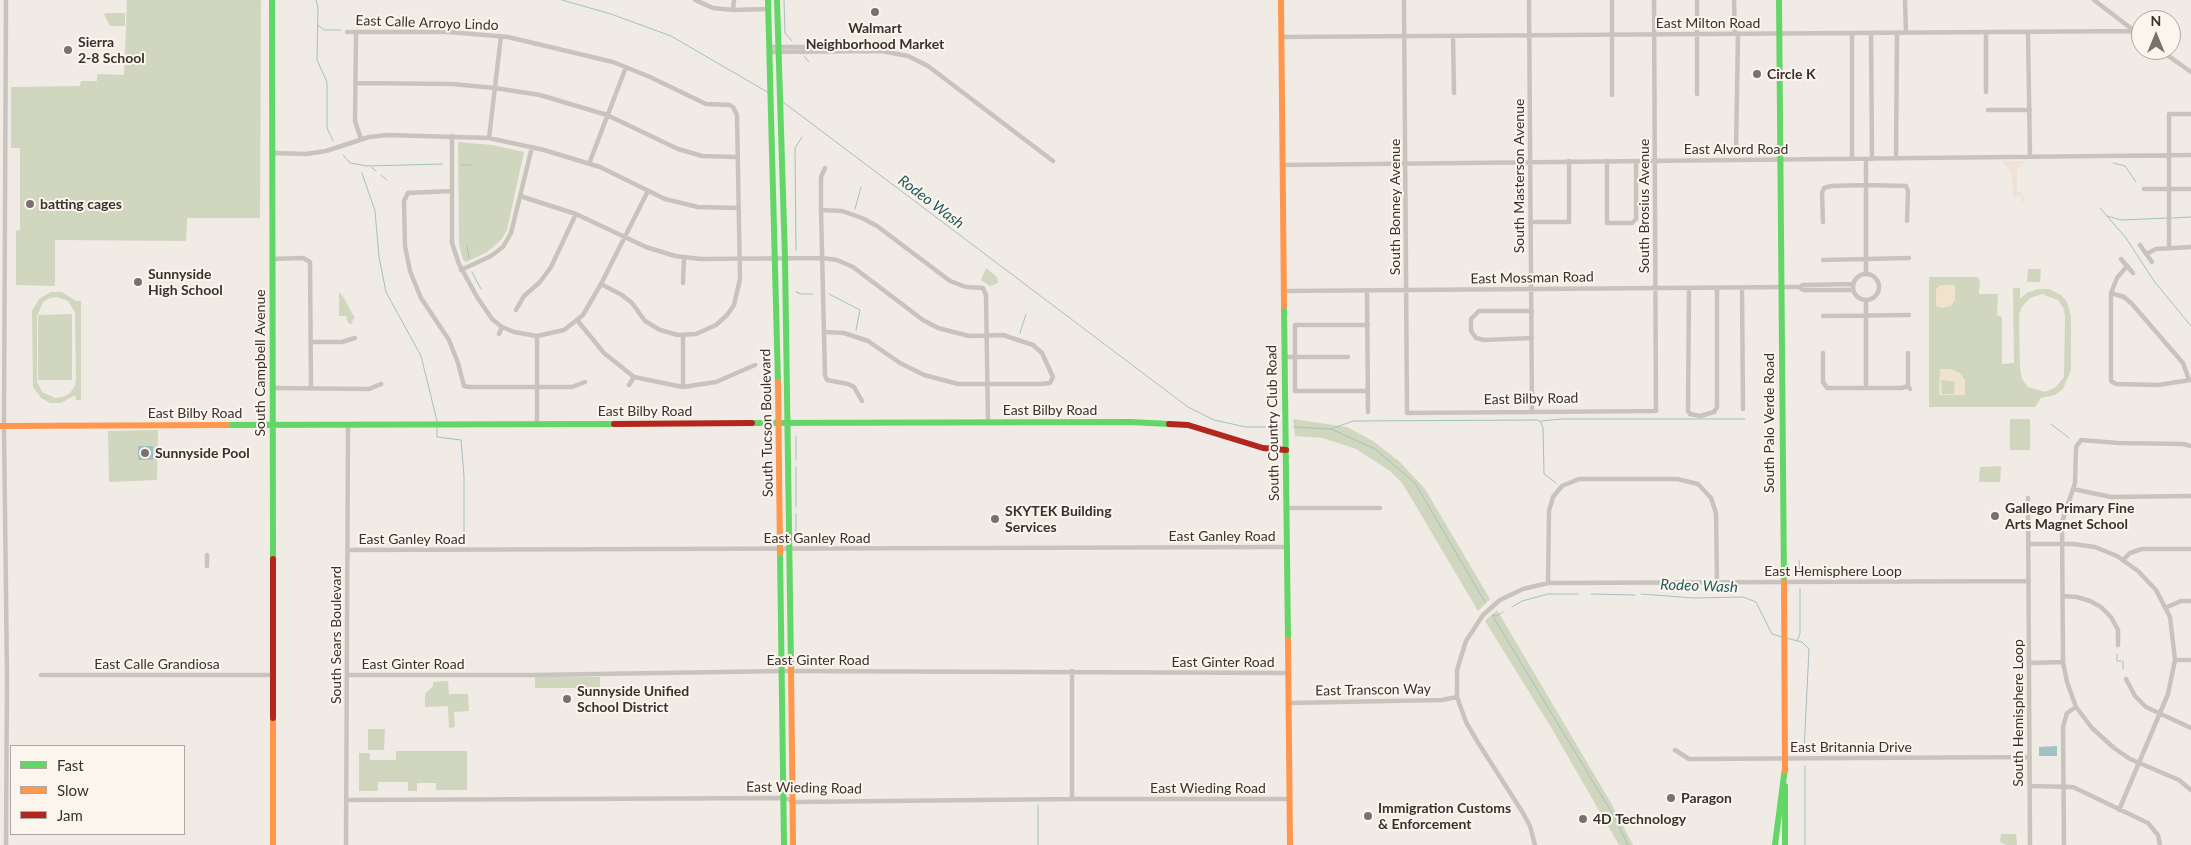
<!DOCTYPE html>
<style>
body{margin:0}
#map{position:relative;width:2191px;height:845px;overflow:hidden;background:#f0ebe5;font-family:Lato,sans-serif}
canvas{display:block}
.legend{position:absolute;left:10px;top:745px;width:175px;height:90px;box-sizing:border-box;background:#fbf5ee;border:1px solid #aea6a0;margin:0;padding:6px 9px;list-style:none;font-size:15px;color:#3b302b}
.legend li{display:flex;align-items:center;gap:10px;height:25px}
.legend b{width:25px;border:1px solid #aea6a0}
.north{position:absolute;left:2131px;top:10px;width:50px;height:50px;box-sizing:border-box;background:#fbf5ee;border:1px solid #aea6a0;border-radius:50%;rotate:0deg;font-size:14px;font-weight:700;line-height:20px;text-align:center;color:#3b302b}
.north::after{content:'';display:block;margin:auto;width:18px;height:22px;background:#7a716c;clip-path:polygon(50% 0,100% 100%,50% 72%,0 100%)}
</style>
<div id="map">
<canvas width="2191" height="845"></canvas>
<ul class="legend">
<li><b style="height:6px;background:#63d668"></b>Fast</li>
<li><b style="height:6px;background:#ff974d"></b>Slow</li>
<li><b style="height:6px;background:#b3261e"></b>Jam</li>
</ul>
<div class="north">N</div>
</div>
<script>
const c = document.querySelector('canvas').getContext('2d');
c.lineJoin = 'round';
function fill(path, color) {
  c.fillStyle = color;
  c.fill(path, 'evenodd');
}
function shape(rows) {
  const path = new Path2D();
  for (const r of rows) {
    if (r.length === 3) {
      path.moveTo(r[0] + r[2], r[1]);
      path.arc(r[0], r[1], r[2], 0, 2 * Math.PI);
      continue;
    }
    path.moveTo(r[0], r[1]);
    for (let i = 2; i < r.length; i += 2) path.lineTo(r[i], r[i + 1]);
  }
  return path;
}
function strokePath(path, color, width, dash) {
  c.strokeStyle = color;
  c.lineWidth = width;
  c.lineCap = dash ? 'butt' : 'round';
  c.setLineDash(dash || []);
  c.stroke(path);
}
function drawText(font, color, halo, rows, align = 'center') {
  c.font = font + ' Lato,sans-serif';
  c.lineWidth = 4;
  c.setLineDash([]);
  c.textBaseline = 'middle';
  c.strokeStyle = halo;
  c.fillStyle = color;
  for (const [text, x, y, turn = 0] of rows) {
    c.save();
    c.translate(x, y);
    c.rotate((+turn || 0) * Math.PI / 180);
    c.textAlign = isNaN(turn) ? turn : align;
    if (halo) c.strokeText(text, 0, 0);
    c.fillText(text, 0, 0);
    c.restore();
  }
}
fill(shape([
 [127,0,261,0,260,218,187,218,186,241,55,240,55,286,16,285,16,231,20,230,20,148,11,148,11,87,80,86,81,81,97,81,97,74,124,75],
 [108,13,125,13,125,26,110,26,104,14],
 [458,142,492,145,524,152,507,230,501,240,487,252,466,262,463,260,459,244],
 [986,268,997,277,998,283,990,286,981,280],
 [2028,269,2041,269,2040,282,2027,282],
 [1929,277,1977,277,1980,280,1979,294,1998,294,1997,315,2002,317,2002,364,2014,363,2013,288,2020,288,2020,299,2027,293,2038,289,2049,289,2061,295,2067,302,2071,316,2071,370,2063,389,2055,395,2041,398,2035,407,1929,407],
 [2042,294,2058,300,2064,309,2065,316,2064,377,2056,387,2045,392,2028,387,2022,379,2020,369,2019,315,2021,308,2030,298],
 [51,292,62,292,76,301,81,301,81,400,76,400,75,395,61,403,50,403,41,398,33,387,32,311,39,299],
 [57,297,68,301,75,312,76,379,75,386,70,393,63,397,55,398,42,392,37,381,37,316,43,302,50,298],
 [339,292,342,295,355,318,353,319,352,324,348,323,346,316,339,316],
 [72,314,72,380,38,380,38,315],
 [1293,419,1347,427,1373,441,1400,462,1425,489,1490,599,1478,611,1410,496,1401,482,1390,471,1356,449,1323,438,1295,436],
 [2010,419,2030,419,2030,450,2010,450],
 [158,430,157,480,109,482,108,431],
 [2001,466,2000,482,1979,482,1980,467],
 [1497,610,1611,803,1633,845,1619,845,1552,729,1485,621],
 [535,677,600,677,600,688,535,688],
 [448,681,449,694,468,694,469,711,454,712,455,727,449,728,448,706,425,707,425,694,433,686,433,682],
 [368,729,385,729,384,750,368,750],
 [396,751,467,751,467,790,436,790,436,783,417,783,417,791,408,791,408,782,378,782,378,791,359,791,359,753,370,753,370,760,396,760],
 [2001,834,2016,834,2017,845,2006,845,2000,842]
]), '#d1d6bf');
fill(shape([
 [1941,285,1955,285,1955,300,1951,306,1942,308,1936,306,1936,289],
 [1940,369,1950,369,1960,373,1965,380,1965,395,1939,395],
 [1941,380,1955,382,1954,394,1942,394]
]), '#efe3cc');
fill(shape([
 [2002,161,2026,161,2017,169,2017,191,2021,191,2021,195,2025,198,2025,202,2021,202,2021,197,2013,197,2012,173]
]), '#eee3d5');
fill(shape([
 [138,446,153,446,153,460,138,460],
 [2057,746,2057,756,2039,756,2039,747]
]), '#a1c2c1');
strokePath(shape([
 [316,0,318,7,317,60,327,82,327,128,333,141],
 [562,0,611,14,671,36,769,93],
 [784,0,785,33,792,41],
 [318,25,324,30,341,30],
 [804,56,809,62],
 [783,102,1188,407,1214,420,1246,427,1279,427],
 [343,155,350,163,367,166,443,164],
 [2113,163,2125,166,2136,182],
 [462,165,471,165],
 [371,167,376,171],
 [362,173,375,211,379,257,386,292,421,356,437,421],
 [381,175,387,180],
 [2100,208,2126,238,2154,281,2191,326],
 [855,209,861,187],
 [2107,216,2121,220,2168,218],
 [2172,218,2191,217],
 [467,246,469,258],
 [796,250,795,148,802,137],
 [472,272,481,289],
 [796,292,801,294,813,294],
 [829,294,860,310,856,330],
 [1020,333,1026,314],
 [1541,421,1562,419,1745,419],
 [2051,424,2069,438],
 [437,427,437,437,461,440,464,476,464,537],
 [1294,427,1331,429,1375,449,1415,483,1485,602],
 [1331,429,1353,421,1537,420,1541,422,1543,428,1544,474,1556,483],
 [796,436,796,460],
 [796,467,796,507],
 [796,514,796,541],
 [1799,560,1800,575],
 [1591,594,1635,595],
 [1641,594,1694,598,1743,597,1756,602,1772,634,1782,637],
 [1512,607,1522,601,1548,594,1578,594],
 [1503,612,1496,616,1492,615,1615,818,1628,845],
 [1786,638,1802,642,1809,649,1804,752],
 [1797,641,1800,634,1800,589],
 [2117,654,2117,661,2121,661],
 [2123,661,2123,669],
 [1038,805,1038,845],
 [1805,845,1805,766]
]), '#a1c2c1', 1);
strokePath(shape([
 [695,0,713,8,733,10,768,9],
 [1404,0,1407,413,1656,411,1654,0],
 [1529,0,1532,412],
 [1612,0,1612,95],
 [1697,0,1697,94],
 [1734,0,1735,34],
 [1905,0,1906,33],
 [2094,0,2141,36],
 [733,10,734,0],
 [347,32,449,32,508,37,613,62,650,77,706,104,730,105,733,107],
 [356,32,355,121,361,139],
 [2028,32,2030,157],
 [1871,33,1872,159],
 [1453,36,1454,93],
 [1282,37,2135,31],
 [770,47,818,47,856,50],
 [2160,50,2191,72],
 [770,52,881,51,908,56,928,66,1053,161],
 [356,83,452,84,495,88,540,95,607,115,678,149,702,156,737,157],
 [1986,92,1986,33],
 [1988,110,2030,110],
 [452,136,452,243,459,264,477,297,492,319,502,327,514,332,537,336,564,330,583,315,601,284,648,191],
 [489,138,501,36],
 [1736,151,1738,34],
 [272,153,306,154,326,151,369,137,387,135,489,138,544,150,600,167,665,199,698,207,738,208],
 [1852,159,1852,33],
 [1866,159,1866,273],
 [1896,159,1897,33],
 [1607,161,1607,223,1632,223,1636,219,1636,161],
 [589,164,626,67],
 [1282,165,2191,155],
 [2144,189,2191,189],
 [408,193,404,201,405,246,410,271,421,298,449,340,458,363,464,386],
 [408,193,451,191],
 [520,196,576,214,646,247,675,256,701,259,822,258,837,260,853,267,923,320,938,328,969,336,1003,335,1033,345,1042,353,1053,377,1050,383,1041,384,958,384,924,375,900,363,868,341,844,333,824,332],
 [821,210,821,177,825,168],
 [1530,222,1569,222,1569,161],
 [1823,222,1822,193,1824,188,1831,186,1866,185,1906,186,1908,191,1907,221],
 [2140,245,2152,262],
 [2169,247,2169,114,2191,114],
 [2146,254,2156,249,2191,247],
 [272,259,303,258,310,262,311,388],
 [2121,259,2133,273],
 [1823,260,1909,258],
 [2127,266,2117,278,2111,293,2111,381,2116,384,2158,385,2191,380],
 [461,270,491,256,503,247,511,233,532,147],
 [1866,287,13],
 [683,283,684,257],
 [601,284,622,295,632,303,645,321,660,330,678,335,696,334,716,325,727,315,734,305,740,279,737,115,733,107],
 [1799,287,1803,285,1853,284],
 [1689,288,1688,411,1690,414,1700,416,1714,412,1717,407,1717,288],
 [1742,288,1743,409],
 [1283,291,1789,287,1799,287,1803,290,1853,290],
 [1367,291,1368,412],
 [2111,293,2124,297,2132,304,2183,363,2189,380],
 [1866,300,1866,388],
 [516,310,524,296,540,282,551,267,576,214],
 [1532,311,1479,311,1471,319,1471,331,1476,338,1484,340,1532,338],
 [1823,316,1909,315],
 [577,320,604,353,634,377,683,387,716,382,755,365],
 [1368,325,1295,325,1295,391,1368,391],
 [499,334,502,327],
 [683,335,683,387],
 [537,336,537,424],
 [311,342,342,342,355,338],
 [1823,353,1823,382,1827,388,1902,388,1908,386,1910,389],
 [1284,357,1348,357],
 [629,385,634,377],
 [464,386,469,387,572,387,585,382],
 [1908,386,1908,353],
 [272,388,369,389,381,384],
 [862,401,854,387,848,384,827,380,825,375,821,210,842,211,862,218,877,226,950,281,966,287,983,288,986,295,988,423],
 [2191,446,2183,444,2118,443,2081,440,2076,447,2075,483,2062,522,2063,662,2067,682,2076,707,2092,728,2114,748,2130,759,2179,780,2191,790],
 [2073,489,2111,497,2191,496],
 [2028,498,2030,845],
 [1287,508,1380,508],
 [2029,544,2073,544,2095,547,2117,556,2138,571,2156,590,2170,617,2175,660,2168,694,2119,810],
 [347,550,1288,547],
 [207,555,207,566],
 [2123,560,2130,553,2142,549,2191,549],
 [1548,583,1549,511,1553,497,1562,486,1579,479,1677,479,1698,484,1711,498,1716,513,1717,582],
 [2063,596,2077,597,2090,601,2101,607,2111,617,2118,630,2118,645],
 [2165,608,2181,601,2191,601],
 [2175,660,2191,660],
 [2029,663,2063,662],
 [1072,671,1072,799],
 [41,675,273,675],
 [348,675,534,675,783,671,1288,673],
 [2126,679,2135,696,2146,707,2191,728],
 [1289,703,1442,700,1457,697],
 [1675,750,1689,759,2030,757],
 [2030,786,2073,787,2148,823,2158,835,2160,845],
 [347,800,785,798,796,802,1072,799,1290,799],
 [6,845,7,678,4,426,6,0],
 [346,845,348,425],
 [1535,845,1530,826,1523,813,1477,741,1466,722,1457,697,1457,670,1466,641,1483,615,1500,600,1523,589,1548,583,2029,581],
 [2064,845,2063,727,2067,713,2076,707]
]), '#c9c3be', 4.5);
strokePath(shape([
 [272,0,273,559],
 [768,0,778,382],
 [777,0,785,259,791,666],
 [1779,0,1784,582],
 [1284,306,1288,640],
 [752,423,1131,422,1169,424],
 [227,425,614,424],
 [780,553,784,845],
 [1785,786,1785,845],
 [1775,845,1785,768]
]), '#63d668', 6);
strokePath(shape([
 [1281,0,1284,306],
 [778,382,780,553],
 [0,426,227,425],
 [1784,582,1785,771],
 [1288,640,1290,845],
 [791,666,793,845],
 [273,718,273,845]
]), '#ff974d', 6);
strokePath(shape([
 [614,424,752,423],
 [1169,424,1188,425,1263,448,1286,450],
 [273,559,273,718]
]), '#b3261e', 6);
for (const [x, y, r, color] of [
 [875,12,5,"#7a716c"],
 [68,50,5,"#7a716c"],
 [1757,74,5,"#7a716c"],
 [30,204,5,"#7a716c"],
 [138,282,5,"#7a716c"],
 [145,453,5,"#7a716c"],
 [1995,516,5,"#7a716c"],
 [995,519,5,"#7a716c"],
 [567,699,5,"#7a716c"],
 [1671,798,5,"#7a716c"],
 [1368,816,5,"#7a716c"],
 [1583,819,5,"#7a716c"]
]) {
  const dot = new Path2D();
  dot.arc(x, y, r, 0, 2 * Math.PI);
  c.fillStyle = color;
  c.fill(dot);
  strokePath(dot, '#fbf5ee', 2);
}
drawText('14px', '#3b302b', '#fbf5ee', [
 ["East Calle Arroyo Lindo",427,23,2],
 ["East Milton Road",1708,23],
 ["East Alvord Road",1736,149],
 ["South Masterson Avenue",1519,176,-90],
 ["South Brosius Avenue",1644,206,-90],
 ["South Bonney Avenue",1395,207,-90],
 ["East Mossman Road",1532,278,-1],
 ["South Campbell Avenue",260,363,-90],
 ["East Bilby Road",1531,399,-1],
 ["East Bilby Road",1050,410],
 ["East Bilby Road",645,411],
 ["East Bilby Road",195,413],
 ["South Tucson Boulevard",767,423,-91],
 ["South Country Club Road",1273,423,-91],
 ["South Palo Verde Road",1769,423,-90],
 ["East Ganley Road",1222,536],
 ["East Ganley Road",817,538],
 ["East Ganley Road",412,539],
 ["East Hemisphere Loop",1833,571],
 ["South Sears Boulevard",336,635,-90],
 ["East Ginter Road",818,660],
 ["East Ginter Road",1223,662],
 ["East Calle Grandiosa",157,664],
 ["East Ginter Road",413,664],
 ["East Transcon Way",1373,690,-1],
 ["South Hemisphere Loop",2018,713,-90],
 ["East Britannia Drive",1851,747],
 ["East Wieding Road",804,788,1],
 ["East Wieding Road",1208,788]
]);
drawText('bold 14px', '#3b302b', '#fbf5ee', [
 ["Walmart",875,28,"center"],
 ["Neighborhood Market",875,44,"center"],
 ["Sierra",78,42],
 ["2-8 School",78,58],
 ["Circle K",1767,74],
 ["batting cages",40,204],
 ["Sunnyside",148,274],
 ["High School",148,290],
 ["Sunnyside Pool",155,453],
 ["Gallego Primary Fine",2005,508],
 ["Arts Magnet School",2005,524],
 ["SKYTEK Building",1005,511],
 ["Services",1005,527],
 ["Sunnyside Unified",577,691],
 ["School District",577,707],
 ["Paragon",1681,798],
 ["Immigration Customs",1378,808],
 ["& Enforcement",1378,824],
 ["4D Technology",1593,819]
], 'left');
drawText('italic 15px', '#1f5a5e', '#fbf5ee', [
 ["Rodeo Wash",931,202,37],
 ["Rodeo Wash",1699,586,2]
]);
</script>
